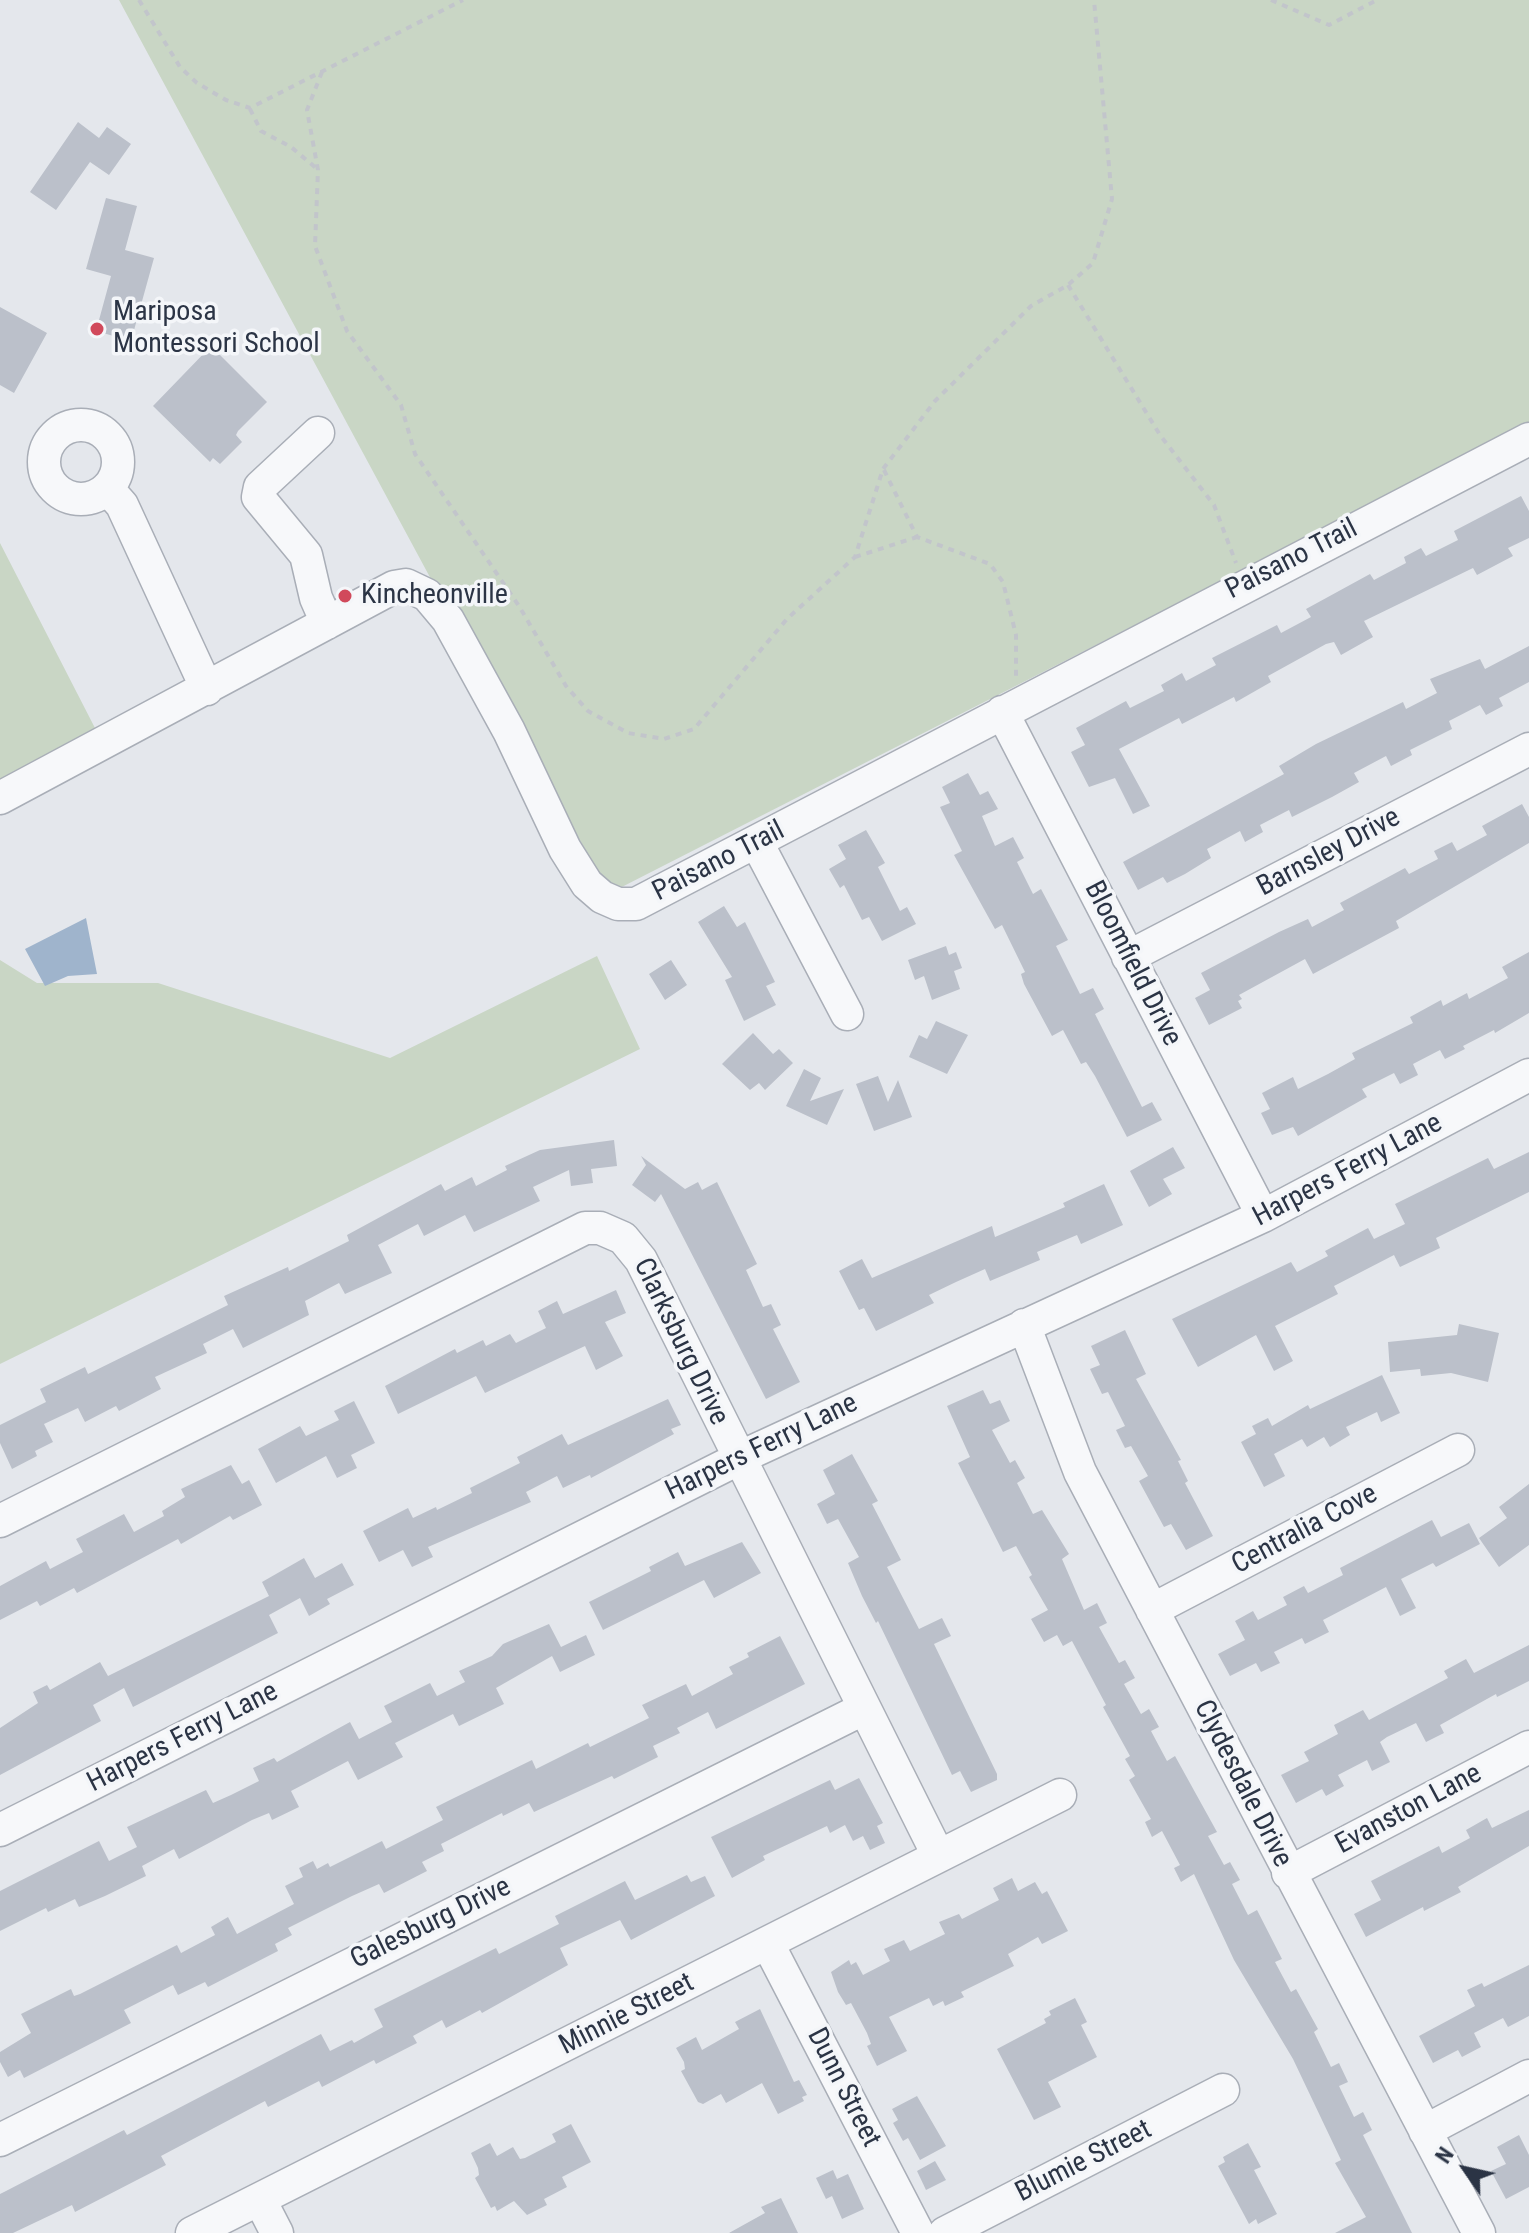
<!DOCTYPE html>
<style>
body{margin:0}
#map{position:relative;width:1529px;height:2233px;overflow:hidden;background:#e4e7ec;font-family:"Roboto Condensed",sans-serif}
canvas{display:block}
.north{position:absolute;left:1425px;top:2129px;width:80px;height:80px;-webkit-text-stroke:6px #f4f6f9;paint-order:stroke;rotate:304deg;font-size:22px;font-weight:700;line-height:32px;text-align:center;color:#2b3445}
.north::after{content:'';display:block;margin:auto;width:28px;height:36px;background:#2b3445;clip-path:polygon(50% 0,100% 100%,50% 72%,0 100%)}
</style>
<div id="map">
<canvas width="1529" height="2233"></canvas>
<div class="north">N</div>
</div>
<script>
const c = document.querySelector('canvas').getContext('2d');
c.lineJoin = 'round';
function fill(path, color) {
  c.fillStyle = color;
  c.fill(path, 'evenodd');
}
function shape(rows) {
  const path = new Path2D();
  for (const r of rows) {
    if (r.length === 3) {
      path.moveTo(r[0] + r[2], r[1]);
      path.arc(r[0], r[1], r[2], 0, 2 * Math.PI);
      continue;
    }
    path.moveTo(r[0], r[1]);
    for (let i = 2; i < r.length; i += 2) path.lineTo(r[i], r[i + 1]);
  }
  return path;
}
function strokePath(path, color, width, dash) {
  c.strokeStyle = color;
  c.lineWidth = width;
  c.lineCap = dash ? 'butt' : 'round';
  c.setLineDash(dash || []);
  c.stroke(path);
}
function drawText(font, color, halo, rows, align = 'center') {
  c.font = font + ' "Roboto Condensed",sans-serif';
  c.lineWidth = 7;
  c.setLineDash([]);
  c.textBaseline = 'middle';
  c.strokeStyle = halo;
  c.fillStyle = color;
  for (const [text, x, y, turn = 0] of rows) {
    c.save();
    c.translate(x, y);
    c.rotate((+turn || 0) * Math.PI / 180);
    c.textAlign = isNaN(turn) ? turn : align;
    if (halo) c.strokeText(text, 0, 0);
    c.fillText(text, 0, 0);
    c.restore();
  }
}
fill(shape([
 [119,0,1529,0,1529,424,610,893,432,581],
 [0,543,96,730,0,798],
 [597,956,640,1049,0,1364,0,960,37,983,158,983,390,1058]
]), '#c9d6c5');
fill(shape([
 [86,918,97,974,68,976,45,986,25,949]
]), '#9fb4cc');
fill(shape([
 [78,122,99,138,107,127,131,144,109,175,90,162,56,210,30,192],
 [106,198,137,206,125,250,154,258,131,341,96,331,111,276,86,269],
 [0,307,47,333,14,393,0,385],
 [211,346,267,402,238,431,236,435,242,442,220,464,213,458,210,462,153,406],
 [1521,496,1529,511,1529,538,1508,548,1513,556,1477,575,1473,568,1364,621,1373,637,1341,655,1334,642,1326,644,1268,676,1271,682,1236,702,1234,697,1182,724,1179,718,1119,749,1150,806,1133,814,1115,778,1089,787,1071,752,1085,745,1076,728,1126,701,1130,708,1164,691,1161,685,1182,673,1186,681,1216,665,1212,658,1277,625,1281,633,1311,617,1306,609,1370,574,1374,580,1406,563,1404,557,1421,548,1426,556,1458,540,1454,531],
 [1529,646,1529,682,1499,698,1503,706,1486,715,1480,705,1449,721,1452,729,1410,750,1412,755,1391,766,1386,756,1354,773,1359,782,1332,797,1292,817,1289,810,1260,825,1263,832,1245,842,1240,831,1207,849,1211,858,1185,874,1167,883,1163,877,1138,890,1123,862,1284,774,1279,766,1316,744,1403,702,1406,709,1437,693,1430,679,1480,659,1485,669],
 [968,773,980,795,988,791,998,809,982,816,995,846,1013,837,1024,858,1017,862,1033,894,1041,889,1068,940,1056,946,1080,994,1093,988,1104,1009,1095,1014,1142,1107,1152,1102,1162,1120,1127,1137,1095,1076,1086,1062,1081,1064,1063,1030,1052,1036,1024,984,1021,974,1025,972,1002,925,995,929,954,855,962,851,940,807,950,803,942,787],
 [1522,804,1529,817,1529,843,1396,921,1399,928,1313,974,1305,959,1239,995,1242,999,1238,1001,1242,1008,1209,1025,1195,998,1210,990,1201,973,1279,932,1308,919,1312,927,1344,910,1340,903,1405,868,1409,874,1438,859,1434,851,1452,842,1457,851,1487,835,1482,826],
 [866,830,885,863,878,867,900,911,907,907,916,924,882,941,869,917,862,920,844,885,840,888,829,869,846,859,838,845],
 [724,906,737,927,745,922,775,982,766,986,776,1005,744,1021,725,980,732,977,698,922],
 [946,946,949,955,956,952,962,968,954,971,960,989,932,1000,924,976,915,980,908,960],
 [1529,952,1529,1013,1495,1033,1494,1030,1463,1046,1465,1049,1445,1059,1440,1050,1413,1064,1418,1075,1400,1084,1394,1073,1362,1089,1367,1097,1298,1136,1293,1127,1272,1135,1261,1113,1270,1109,1262,1093,1293,1077,1298,1089,1328,1074,1355,1059,1352,1053,1413,1023,1410,1017,1441,1000,1443,1006,1467,993,1469,999,1508,978,1502,967],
 [671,960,687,985,665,1000,649,974],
 [936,1021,968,1035,947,1074,909,1057,919,1035,927,1039],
 [753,1033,773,1054,779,1049,793,1063,765,1090,759,1083,750,1090,722,1064],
 [804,1069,821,1078,810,1101,844,1089,827,1125,786,1106],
 [878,1076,888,1102,898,1080,912,1117,874,1131,856,1084],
 [614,1140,617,1166,591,1169,593,1183,571,1186,569,1170,533,1187,540,1201,474,1232,465,1215,424,1236,418,1224,378,1245,392,1273,345,1294,339,1283,305,1301,309,1315,243,1348,233,1329,203,1344,207,1353,155,1377,161,1389,119,1411,116,1406,85,1422,78,1408,44,1424,53,1442,35,1451,37,1456,12,1469,0,1443,0,1425,46,1402,40,1389,85,1367,88,1374,228,1305,224,1296,288,1267,289,1271,349,1241,347,1235,441,1184,445,1191,472,1177,476,1186,507,1170,505,1166,540,1150],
 [1173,1147,1185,1168,1163,1179,1172,1194,1149,1207,1130,1171],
 [1529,1152,1529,1192,1436,1238,1440,1248,1400,1267,1394,1255,1334,1286,1338,1294,1275,1326,1293,1361,1274,1371,1256,1335,1198,1367,1172,1319,1291,1262,1297,1272,1328,1256,1325,1251,1368,1228,1374,1239,1405,1224,1395,1204,1488,1158,1494,1169],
 [641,1156,685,1189,698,1182,702,1190,717,1182,757,1264,746,1270,763,1307,771,1304,781,1325,773,1329,800,1382,766,1399,661,1194,655,1202,632,1185,646,1165],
 [1104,1184,1123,1225,1081,1244,1077,1235,1037,1252,1040,1260,990,1281,985,1269,956,1282,929,1295,934,1303,876,1331,864,1308,859,1310,839,1271,862,1259,872,1278,992,1226,995,1237,1065,1207,1063,1203],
 [616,1290,626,1313,605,1322,623,1356,596,1370,585,1346,485,1393,476,1376,398,1414,385,1386,455,1349,457,1353,483,1340,486,1346,510,1334,516,1343,546,1328,538,1311,557,1301,563,1314],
 [1459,1324,1499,1333,1488,1382,1451,1373,1421,1376,1420,1369,1390,1372,1388,1342,1457,1335],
 [1125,1330,1146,1374,1136,1379,1181,1460,1178,1461,1188,1481,1185,1483,1213,1536,1186,1550,1171,1524,1164,1527,1139,1481,1148,1476,1131,1446,1125,1448,1116,1430,1125,1426,1108,1392,1102,1394,1090,1369,1100,1365,1091,1346],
 [1382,1375,1400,1413,1381,1422,1377,1412,1346,1427,1350,1435,1330,1447,1324,1437,1307,1447,1302,1439,1274,1454,1285,1476,1264,1487,1241,1442,1256,1434,1252,1426,1268,1418,1272,1426,1308,1405,1310,1409],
 [983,1390,990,1404,1000,1400,1010,1421,992,1430,1010,1463,1015,1460,1025,1478,1017,1483,1033,1514,1042,1510,1069,1554,1062,1559,1084,1610,1097,1603,1107,1623,1099,1627,1119,1663,1125,1660,1135,1678,1124,1684,1141,1714,1149,1709,1159,1727,1151,1731,1167,1761,1175,1756,1217,1832,1208,1836,1224,1865,1230,1862,1240,1880,1232,1884,1248,1915,1257,1910,1282,1959,1275,1962,1291,1992,1296,1989,1318,2029,1314,2032,1331,2067,1339,2063,1348,2082,1339,2086,1354,2117,1363,2112,1372,2130,1363,2135,1412,2233,1335,2233,1366,2217,1335,2163,1341,2160,1293,2059,1234,1960,1194,1874,1181,1882,1174,1868,1180,1865,1162,1831,1152,1837,1145,1822,1151,1819,1129,1780,1135,1776,1125,1759,1130,1756,1103,1707,1106,1705,1072,1641,1063,1646,1057,1635,1044,1642,1031,1619,1048,1610,1029,1577,1032,1575,1016,1546,1003,1552,958,1463,970,1457,947,1406],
 [668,1399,681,1425,671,1429,674,1434,591,1478,590,1475,563,1488,557,1476,526,1492,531,1502,428,1547,433,1557,412,1567,403,1550,379,1562,363,1531,408,1508,413,1518,436,1507,437,1510,472,1493,470,1488,520,1463,517,1457,562,1434,568,1445],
 [354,1401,375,1443,351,1455,357,1468,337,1478,326,1456,276,1483,258,1449,300,1426,306,1436,339,1420,334,1411],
 [852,1454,878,1501,872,1504,901,1560,887,1567,919,1629,942,1618,951,1636,934,1644,997,1774,997,1780,971,1792,960,1771,952,1775,878,1621,876,1623,862,1596,848,1563,859,1557,838,1519,827,1524,817,1504,835,1494,823,1470],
 [231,1465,242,1484,249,1480,262,1505,233,1520,230,1516,181,1544,178,1539,77,1593,74,1588,40,1606,37,1601,0,1620,0,1586,46,1561,50,1569,83,1552,76,1539,124,1514,134,1532,164,1516,162,1511,185,1497,181,1489],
 [1529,1484,1529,1545,1499,1567,1479,1538,1507,1518,1499,1507],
 [1432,1520,1441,1537,1469,1523,1480,1544,1436,1567,1433,1563,1401,1579,1416,1608,1400,1616,1386,1587,1323,1620,1329,1632,1305,1644,1302,1638,1274,1652,1280,1663,1261,1672,1256,1663,1230,1676,1218,1654,1245,1640,1235,1621,1253,1611,1258,1620,1287,1605,1283,1597,1304,1586,1308,1593,1343,1575,1340,1568],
 [742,1542,761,1573,714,1598,704,1580,603,1630,589,1602,651,1571,649,1567,678,1552,685,1566],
 [304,1558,315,1578,342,1563,354,1585,327,1599,330,1604,309,1616,300,1598,269,1615,278,1633,133,1707,124,1688,93,1705,101,1721,0,1775,0,1728,38,1703,33,1692,47,1685,50,1690,100,1662,108,1676,269,1596,262,1582],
 [549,1624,561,1647,586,1635,595,1655,560,1672,552,1656,496,1688,504,1704,459,1726,453,1714,395,1743,403,1757,358,1780,348,1761,291,1791,299,1807,272,1820,269,1813,252,1820,179,1859,174,1849,142,1866,146,1876,105,1896,79,1907,75,1899,48,1912,46,1908,0,1931,0,1891,99,1841,109,1861,137,1847,127,1827,206,1790,213,1803,231,1795,259,1781,253,1768,274,1758,277,1762,350,1722,359,1739,392,1722,384,1706,430,1683,437,1696,465,1682,459,1671,492,1656,503,1644],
 [780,1636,805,1684,716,1729,708,1712,677,1728,680,1733,653,1746,658,1757,614,1779,612,1776,534,1812,529,1803,503,1816,502,1813,441,1844,444,1851,422,1862,427,1871,384,1893,379,1884,352,1896,288,1928,292,1935,275,1944,278,1951,208,1987,205,1982,178,1995,173,1985,124,2010,131,2023,24,2078,20,2070,8,2077,0,2062,0,2052,31,2033,21,2014,71,1989,74,1996,80,1994,177,1945,181,1953,215,1935,211,1927,228,1917,237,1934,294,1904,285,1886,303,1877,299,1868,313,1861,317,1869,328,1863,330,1867,382,1841,386,1849,443,1820,436,1807,452,1799,532,1760,536,1769,588,1743,590,1747,649,1718,642,1705,686,1684,692,1696,733,1674,729,1667,749,1657,747,1653],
 [1529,1645,1529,1681,1497,1697,1496,1694,1440,1725,1444,1733,1426,1742,1416,1723,1387,1737,1380,1742,1390,1762,1372,1771,1367,1760,1338,1775,1344,1786,1326,1796,1322,1789,1296,1803,1281,1775,1309,1761,1304,1752,1338,1734,1334,1725,1363,1710,1369,1720,1448,1678,1444,1671,1466,1659,1474,1673],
 [859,1778,883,1823,877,1826,885,1843,870,1850,863,1836,853,1841,845,1825,830,1833,827,1826,763,1856,765,1860,732,1878,711,1837,830,1780,835,1790],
 [1529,1810,1529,1846,1458,1887,1461,1892,1424,1911,1423,1907,1366,1937,1354,1914,1381,1900,1371,1881,1439,1846,1442,1853,1470,1838,1466,1830,1487,1818,1492,1828],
 [687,1875,691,1882,705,1876,715,1896,631,1940,620,1920,560,1948,568,1965,482,2013,480,2010,446,2028,442,2020,413,2036,417,2043,376,2064,374,2060,322,2087,319,2081,268,2107,265,2101,161,2156,166,2165,75,2212,72,2205,13,2233,0,2233,0,2194,6,2191,124,2130,127,2135,321,2034,330,2051,352,2040,354,2043,383,2027,374,2009,496,1948,499,1954,559,1924,555,1916,625,1881,635,1900],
 [1012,1878,1018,1891,1035,1882,1042,1894,1047,1891,1068,1931,1042,1944,1038,1937,1008,1954,1014,1966,961,1992,964,1997,945,2006,943,2001,933,2006,929,1998,889,2017,907,2051,877,2066,867,2046,871,2044,867,2033,851,2003,846,2005,838,1992,831,1972,849,1960,851,1965,856,1962,863,1975,890,1961,884,1949,904,1940,910,1951,945,1934,939,1922,959,1914,962,1919,993,1903,999,1900,993,1888],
 [1529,1965,1529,2016,1508,2027,1503,2018,1474,2033,1481,2047,1462,2057,1458,2050,1433,2063,1419,2036,1475,2006,1467,1990,1482,1983,1484,1987],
 [1075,1998,1087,2022,1081,2025,1097,2057,1048,2082,1061,2107,1034,2120,997,2049,1046,2023,1044,2019,1051,2015,1049,2011],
 [760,2009,794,2082,799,2080,807,2095,802,2097,804,2101,778,2114,762,2083,726,2103,721,2094,703,2104,698,2102,681,2071,685,2069,684,2062,676,2048,696,2037,702,2050,739,2029,735,2022],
 [917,2096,946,2146,920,2160,908,2138,903,2141,893,2123,898,2120,892,2109],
 [571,2124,591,2162,562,2177,567,2187,544,2199,547,2205,527,2215,514,2201,497,2211,495,2206,491,2208,475,2178,479,2175,478,2168,471,2153,490,2143,497,2156,513,2147,520,2159,525,2158,556,2142,552,2134],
 [1519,2135,1529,2155,1529,2187,1506,2199,1491,2171,1506,2164,1497,2147],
 [1248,2143,1261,2167,1254,2170,1277,2214,1258,2224,1256,2219,1249,2224,1218,2166,1225,2162,1223,2157],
 [935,2161,946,2180,926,2190,917,2171],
 [833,2170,837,2179,848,2174,864,2209,842,2219,832,2196,826,2199,816,2178],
 [781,2198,798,2233,729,2233,765,2213,761,2207]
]), '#bbc0ca');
const minor = shape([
 [81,462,37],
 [318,433,260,487,258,497,306,555,316,598,327,623],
 [107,488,122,505,207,689],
 [1002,712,1263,1216],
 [0,798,394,587,406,585,427,595,448,620,509,731,565,849,587,884,602,897,618,904,636,904,1529,439],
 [757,843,847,1014],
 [1128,957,1529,749],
 [1024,1325,1080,1472,1479,2233],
 [0,1521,585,1228,600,1228,623,1238,641,1260,938,1855],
 [1152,1610,1458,1450],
 [0,1830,756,1450,1263,1216,1529,1075],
 [1288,1873,1529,1747],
 [768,1944,918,2233],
 [1425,2131,1529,2076],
 [0,2140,863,1709],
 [260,2200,277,2233],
 [192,2233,1060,1795],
 [945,2233,1223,2090]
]);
strokePath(minor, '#a9aeb7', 35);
strokePath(shape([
 [139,0,180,67,197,83,226,100,250,108,463,0],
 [1271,0,1329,25,1377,0],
 [322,72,307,110,318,170,315,246,347,331,401,405,415,454,519,606,566,686,588,711,628,733,664,739,694,729,787,619,855,557,883,469,935,401,1031,306,1068,285,1093,263,1112,199,1094,0],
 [250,109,261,131,291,147,316,168],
 [1068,285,1160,435,1214,505,1236,563],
 [884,470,917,537,990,564,1003,582,1016,635,1016,677],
 [855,557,917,537]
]), '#c2c5cb', 4, [6, 6]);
strokePath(minor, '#f7f8fa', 32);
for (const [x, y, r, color] of [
 [97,329,8,"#d1495b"],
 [345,596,8,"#d1495b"]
]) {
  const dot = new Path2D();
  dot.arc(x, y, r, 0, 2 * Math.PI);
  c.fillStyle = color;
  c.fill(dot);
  strokePath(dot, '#f4f6f9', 3);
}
drawText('28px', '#2b3445', '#f4f6f9', [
 ["Mariposa",113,313],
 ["Montessori School",113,345],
 ["Kincheonville",361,596]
], 'left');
drawText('28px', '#2b3445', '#f4f6f9', [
 ["Paisano Trail",1292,560,-27],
 ["Barnsley Drive",1329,853,-28],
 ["Paisano Trail",719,862,-27],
 ["Bloomfield Drive",1132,964,63],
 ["Harpers Ferry Lane",1348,1171,-28],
 ["Clarksburg Drive",680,1342,64],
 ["Harpers Ferry Lane",762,1448,-26],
 ["Centralia Cove",1305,1530,-28],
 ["Harpers Ferry Lane",183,1738,-27],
 ["Clydesdale Drive",1242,1784,63],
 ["Evanston Lane",1409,1810,-28],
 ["Galesburg Drive",431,1924,-26],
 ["Minnie Street",627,2015,-27],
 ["Dunn Street",843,2088,63],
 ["Blumie Street",1084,2162,-27]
]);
</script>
